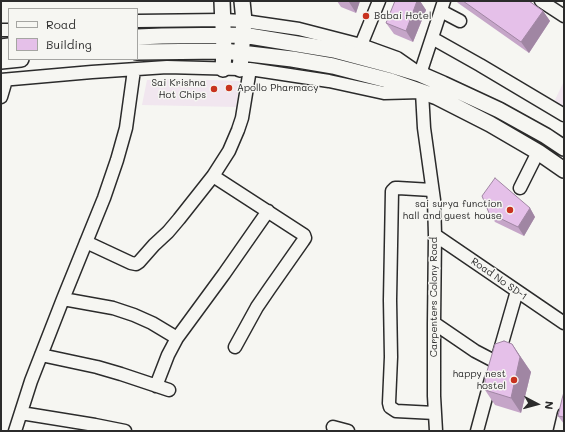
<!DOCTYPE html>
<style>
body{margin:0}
#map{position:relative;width:565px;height:432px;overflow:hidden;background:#f6f6f2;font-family:Mali,sans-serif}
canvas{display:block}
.frame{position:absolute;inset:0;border:2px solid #2b2b2b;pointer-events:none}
.legend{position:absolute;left:8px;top:8px;width:130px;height:52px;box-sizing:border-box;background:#f6f6f2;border:1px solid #a5a5a2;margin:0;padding:5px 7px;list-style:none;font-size:12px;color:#2b2b2b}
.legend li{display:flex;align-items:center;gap:8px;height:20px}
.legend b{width:20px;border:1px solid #a5a5a2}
.north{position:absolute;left:517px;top:384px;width:40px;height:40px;-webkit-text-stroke:3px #f6f6f2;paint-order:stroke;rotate:96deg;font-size:11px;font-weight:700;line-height:16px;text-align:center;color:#2b2b2b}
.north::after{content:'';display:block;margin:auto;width:14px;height:18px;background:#2b2b2b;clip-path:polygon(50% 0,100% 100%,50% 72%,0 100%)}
</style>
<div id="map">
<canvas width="565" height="432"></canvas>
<div class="frame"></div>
<ul class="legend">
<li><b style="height:5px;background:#f6f6f2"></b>Road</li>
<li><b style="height:11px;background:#e5c0e9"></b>Building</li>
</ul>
<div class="north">N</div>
</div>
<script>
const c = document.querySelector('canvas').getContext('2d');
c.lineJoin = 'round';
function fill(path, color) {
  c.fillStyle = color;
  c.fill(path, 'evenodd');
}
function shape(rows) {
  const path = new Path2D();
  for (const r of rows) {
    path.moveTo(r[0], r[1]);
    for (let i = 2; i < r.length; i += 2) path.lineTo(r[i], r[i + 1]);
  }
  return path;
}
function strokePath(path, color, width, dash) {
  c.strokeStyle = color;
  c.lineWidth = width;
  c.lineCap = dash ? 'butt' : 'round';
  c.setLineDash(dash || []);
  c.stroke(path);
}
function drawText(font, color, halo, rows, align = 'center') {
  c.font = font + ' Mali,sans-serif';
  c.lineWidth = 3;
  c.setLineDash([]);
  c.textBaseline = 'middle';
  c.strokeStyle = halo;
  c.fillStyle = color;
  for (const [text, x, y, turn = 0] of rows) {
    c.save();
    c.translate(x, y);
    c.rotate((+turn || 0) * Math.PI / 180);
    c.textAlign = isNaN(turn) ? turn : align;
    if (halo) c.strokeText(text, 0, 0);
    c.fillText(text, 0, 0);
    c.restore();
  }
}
fill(shape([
 [180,79,240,81,236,107,142,105,147,80],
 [564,81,564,107,554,102]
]), '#f1e6ef');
const minor = shape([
 [541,1,564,16],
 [441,11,460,21],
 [137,21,223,20,244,21,299,29,361,45,397,58,420,74,444,1],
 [1,30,9,30],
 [432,38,480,65,564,115],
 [361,45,379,1],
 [1,80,92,72,167,67,240,69,250,69,329,81,384,93,422,92,424,128,434,200,435,235,434,323,434,396,436,431],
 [1,97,6,80],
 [213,176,304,235,305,238,303,241,270,288,257,307,235,347],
 [520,188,538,152],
 [432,190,398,188,395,188,392,191,390,300,391,357,389,403,390,407,396,411,435,413],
 [435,235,564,323],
 [86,242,131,263,136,264,139,262,154,245,168,232,179,219,213,176,229,151,238,130,242,118,250,69],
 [63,299,113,308,134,315,152,323,177,338],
 [434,323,475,351,496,362],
 [41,355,97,367,121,374,169,390],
 [498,357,517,291],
 [156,386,168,355,177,338,224,274,268,211],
 [21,413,95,425,125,431],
 [333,427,348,431],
 [15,431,31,381,63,299,104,198,117,160,126,128,134,70],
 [477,431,491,379],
 [560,431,564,414]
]);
const major = shape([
 [222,1,224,51,223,69],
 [137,37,162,36,243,35,334,50,394,66,420,74,443,84,499,110,546,136,564,148],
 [1,47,9,46],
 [137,52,224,51,292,59,333,66,391,81,437,97,490,124,538,152,564,170],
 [1,61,21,59],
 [240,69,244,21,242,1]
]);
strokePath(minor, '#2b2b2b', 15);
strokePath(major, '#2b2b2b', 18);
strokePath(minor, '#f6f6f2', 12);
strokePath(major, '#f6f6f2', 15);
fill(shape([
 [337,1,360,1,356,13,341,7],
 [395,1,420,1,426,10,413,42,394,34,386,23],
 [456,1,529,1,543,11,550,21,529,53,458,3],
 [530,208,535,217,524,236,495,222,489,213],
 [512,344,531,372,521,413,495,405,485,390],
 [564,392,564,424,558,416]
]), '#c5a5c8');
fill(shape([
 [349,1,360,1,356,13,349,2],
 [417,1,420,1,426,10,413,42,406,31],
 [543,11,550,21,529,53,521,42],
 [530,208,535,217,524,236,518,227],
 [512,344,531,372,521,413,511,398]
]), '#a086a3');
const building = shape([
 [395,1,417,1,406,31,386,23,395,1],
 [463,1,529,1,543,11,521,42,463,1],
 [495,178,530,208,518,227,489,213,482,196,495,178],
 [504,341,512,344,520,357,511,398,485,390,485,378,495,344,504,341],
 [564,392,564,417,558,416,562,399,564,392]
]);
fill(building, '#e5c0e9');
strokePath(building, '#a086a3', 1);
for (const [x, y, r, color] of [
 [366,16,4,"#c8321e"],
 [229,88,4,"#c8321e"],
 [214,89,4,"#c8321e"],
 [510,210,4,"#c8321e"],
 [514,380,4,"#c8321e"]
]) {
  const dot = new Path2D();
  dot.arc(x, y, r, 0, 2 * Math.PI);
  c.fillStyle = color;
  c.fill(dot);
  strokePath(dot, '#f6f6f2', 1.5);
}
drawText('10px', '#2b2b2b', '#f6f6f2', [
 ["Babai Hotel",374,16,"left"],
 ["Sai Krishna",206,83],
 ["Hot Chips",206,95],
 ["Apollo Pharmacy",237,88,"left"],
 ["sai surya function",502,204],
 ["hall and guest house",502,216],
 ["happy nest",506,374],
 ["hostel",506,386]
], 'right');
drawText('10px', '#2b2b2b', '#f6f6f2', [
 ["Road No SD-1",499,279,35],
 ["Carpenters Colony Road",434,297,-90]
]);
</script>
